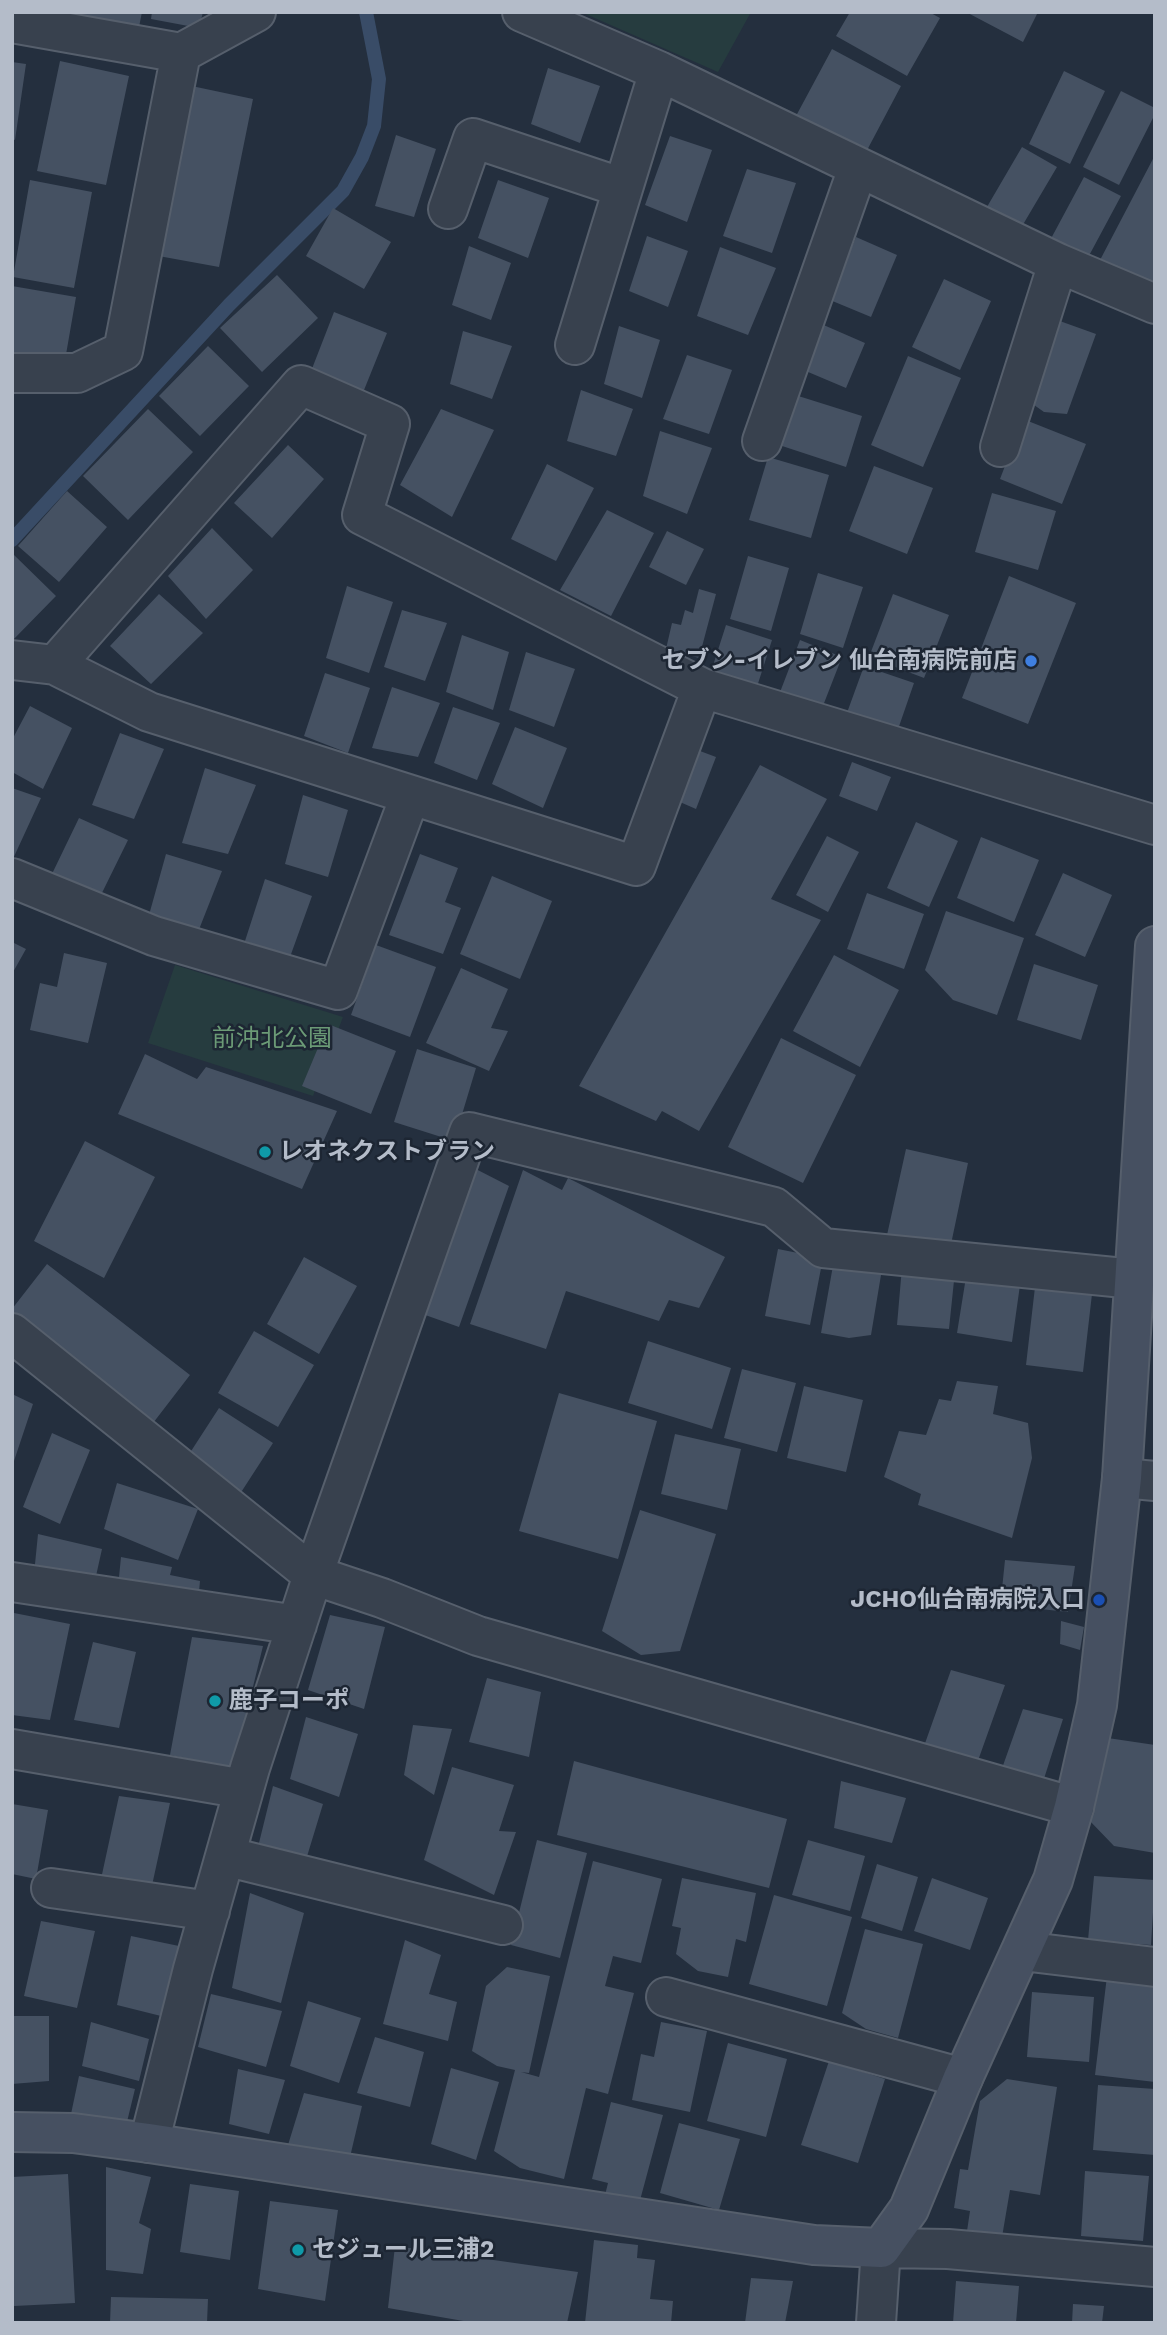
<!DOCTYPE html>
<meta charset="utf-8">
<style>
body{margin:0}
#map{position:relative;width:1167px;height:2335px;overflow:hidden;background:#242f3e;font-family:"Work Sans",sans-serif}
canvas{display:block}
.frame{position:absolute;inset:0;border:14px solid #b4bcc9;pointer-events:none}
</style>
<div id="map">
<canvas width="1167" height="2335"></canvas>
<div class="frame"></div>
</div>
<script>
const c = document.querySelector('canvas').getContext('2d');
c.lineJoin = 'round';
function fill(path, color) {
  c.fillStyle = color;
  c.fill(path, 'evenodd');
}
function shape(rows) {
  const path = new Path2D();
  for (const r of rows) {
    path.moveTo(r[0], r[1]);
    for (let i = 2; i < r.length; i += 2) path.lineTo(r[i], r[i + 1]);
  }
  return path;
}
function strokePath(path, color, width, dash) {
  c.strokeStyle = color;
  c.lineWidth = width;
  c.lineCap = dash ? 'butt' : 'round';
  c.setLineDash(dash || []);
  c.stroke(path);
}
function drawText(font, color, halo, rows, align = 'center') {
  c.font = font + ' "Work Sans","Noto Sans JP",sans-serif';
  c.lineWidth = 5;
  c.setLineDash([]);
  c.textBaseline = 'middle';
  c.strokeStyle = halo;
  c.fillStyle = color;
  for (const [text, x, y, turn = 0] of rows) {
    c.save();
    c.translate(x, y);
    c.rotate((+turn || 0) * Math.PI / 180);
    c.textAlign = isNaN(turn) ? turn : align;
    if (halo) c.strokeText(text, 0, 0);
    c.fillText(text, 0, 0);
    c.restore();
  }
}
fill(shape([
 [581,12,751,12,718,72],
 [175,965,343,1017,313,1096,148,1043]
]), '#263c3f');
strokePath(shape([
 [12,540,229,305,343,191,362,157,374,126,379,79,366,12]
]), '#394c67', 14);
fill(shape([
 [81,12,142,12,139,27,80,15],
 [152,12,203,12,199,28,151,19],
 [850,12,929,12,940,18,907,76,836,36],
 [966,12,1038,12,1023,42],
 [832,49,901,86,865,154,796,116],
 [60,61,129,76,106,185,37,171],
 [12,62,26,64,15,140,12,139],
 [548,68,600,86,580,143,531,124],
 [1064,71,1105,91,1070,164,1029,144],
 [187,85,253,99,219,267,153,255],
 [1121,91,1155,108,1155,114,1119,185,1083,167],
 [396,135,436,149,414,217,375,206],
 [670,136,712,150,687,222,645,205],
 [1022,147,1057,167,1018,233,984,212],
 [1155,155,1155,293,1099,262],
 [747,169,796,183,772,253,723,236],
 [1084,177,1121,196,1084,265,1047,246],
 [30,180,92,192,74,288,13,277],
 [498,180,549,198,528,258,478,238],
 [333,208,391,242,364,289,306,256],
 [647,236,688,251,668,307,629,291],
 [856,237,897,255,871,317,830,300],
 [469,246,511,263,491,320,452,305],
 [720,247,776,268,748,335,697,316],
 [277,275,318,318,262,372,220,328],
 [944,279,991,301,960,370,912,347],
 [12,286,76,297,64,366,12,357],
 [334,312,387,333,360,400,308,379],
 [1057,320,1096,334,1067,414,1044,412,1027,400],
 [819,323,865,343,846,388,801,369],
 [619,326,660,340,642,398,604,384],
 [463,331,512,346,492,399,450,384],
 [208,346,249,386,200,436,159,396],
 [687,355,732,370,709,434,663,419],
 [908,356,961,378,923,467,871,445],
 [581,390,633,409,616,456,567,441],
 [792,394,862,416,846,467,776,444],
 [148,409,193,452,128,520,83,476],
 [441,409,494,430,452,517,400,485],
 [1023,419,1086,444,1062,504,1000,479],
 [660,431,712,448,687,514,643,496],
 [288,445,324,479,272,538,234,503],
 [768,457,829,475,811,538,749,520],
 [547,464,594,488,556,561,511,539],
 [874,466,933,488,907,554,849,531],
 [67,491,107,527,59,582,18,546],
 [992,493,1056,511,1038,570,975,552],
 [607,510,654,533,611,616,560,590],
 [212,528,253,570,206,619,168,576],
 [667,531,704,549,686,585,649,567],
 [12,553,56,596,12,641],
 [748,556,789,568,771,631,730,619],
 [818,573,863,587,843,648,800,634],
 [1009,576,1076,603,1028,724,962,698],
 [347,586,393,602,369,673,326,658],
 [699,589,716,594,699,658,666,649,672,623,681,625,685,610,693,613],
 [159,594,203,633,151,684,110,646],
 [893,594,949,615,924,678,869,657],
 [402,610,447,623,425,681,384,667],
 [726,625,772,640,754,696,708,681],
 [462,635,509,652,493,710,446,692],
 [800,640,842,657,819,716,777,700],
 [526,652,575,669,554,727,509,710],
 [864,666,914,683,895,738,844,721],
 [325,673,370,688,348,753,304,736],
 [392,687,440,703,418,757,372,748],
 [30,706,72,728,43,789,12,772,12,740],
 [453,707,500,723,477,780,434,763],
 [515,727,567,748,543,808,492,784],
 [120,733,164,749,134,819,92,805],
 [692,748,716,757,696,809,673,799],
 [852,762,891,777,877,811,839,796],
 [760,765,827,799,771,899,821,920,699,1131,662,1111,656,1121,579,1086],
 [205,768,256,785,228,854,182,843],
 [12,788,41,798,12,861],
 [303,795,348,810,328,877,285,864],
 [79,818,128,840,98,901,50,878],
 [916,822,958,841,929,907,887,888],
 [827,836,859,852,828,912,796,895],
 [981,837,1039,860,1014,922,957,898],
 [166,854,222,871,198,932,149,915],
 [420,854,458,868,445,902,461,908,443,954,389,935],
 [1063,873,1112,895,1085,957,1035,935],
 [492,876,552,901,520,979,460,954],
 [265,879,312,896,290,957,245,941],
 [867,893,924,914,904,969,847,949],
 [946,911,1024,938,997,1015,953,1000,925,970],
 [12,942,26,949,12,974],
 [376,945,436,967,410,1037,351,1015],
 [64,953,107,963,88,1043,30,1030,40,983,57,987],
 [834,955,899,990,860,1067,793,1031],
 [1034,964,1098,985,1081,1040,1017,1020],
 [461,968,508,989,491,1028,508,1031,489,1071,426,1043],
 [328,1024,396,1051,371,1114,302,1086],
 [781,1038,856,1075,803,1183,728,1147],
 [417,1049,476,1068,454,1141,394,1122],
 [145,1054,197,1079,206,1067,337,1111,302,1189,118,1114],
 [85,1141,155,1177,104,1278,34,1241],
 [906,1149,968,1163,950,1249,887,1235],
 [466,1164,509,1186,459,1327,414,1311],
 [523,1170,562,1190,568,1178,725,1257,699,1308,669,1300,659,1321,566,1291,546,1349,470,1324],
 [778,1249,823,1258,810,1325,765,1316],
 [304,1257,357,1286,319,1354,267,1324],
 [834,1260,882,1269,871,1335,849,1338,821,1333],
 [47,1264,190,1375,150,1427,12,1320,12,1309],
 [902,1267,955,1271,949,1329,897,1325],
 [966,1277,1020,1285,1012,1342,957,1333],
 [1035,1287,1092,1294,1083,1372,1026,1365],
 [254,1331,314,1365,278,1427,218,1393],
 [648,1341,731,1368,712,1429,628,1403],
 [742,1369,796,1383,777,1452,724,1438],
 [957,1381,998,1386,993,1414,1028,1423,1032,1458,1012,1538,918,1505,921,1494,884,1477,899,1431,926,1435,939,1399,951,1401],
 [804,1386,863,1400,846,1472,787,1458],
 [559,1393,657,1421,618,1559,519,1531],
 [12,1394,33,1404,13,1464,12,1464],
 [219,1408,273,1443,238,1497,184,1462],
 [52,1433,90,1450,60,1524,23,1507],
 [675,1434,741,1449,727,1510,661,1494],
 [117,1483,198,1509,178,1560,104,1529],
 [640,1510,716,1534,680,1651,641,1655,602,1631],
 [38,1534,102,1549,94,1585,34,1574],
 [121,1557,172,1567,170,1575,200,1581,198,1602,118,1587],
 [1005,1560,1075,1566,1068,1612,1022,1607,1002,1589],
 [14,1613,70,1624,50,1720,12,1715,12,1624],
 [330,1615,385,1627,364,1709,308,1690],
 [1061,1621,1084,1627,1080,1650,1060,1644],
 [192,1637,263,1646,233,1768,170,1755],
 [93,1642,136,1652,119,1728,74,1720],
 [951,1670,1005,1685,975,1769,923,1749],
 [487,1678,541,1692,529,1757,469,1742],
 [1023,1709,1063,1719,1042,1785,1000,1774],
 [306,1717,358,1734,339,1797,290,1779],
 [413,1725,452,1729,434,1795,404,1775],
 [1101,1737,1155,1745,1155,1853,1114,1846,1088,1819],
 [574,1761,787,1819,769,1888,557,1835],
 [452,1767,514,1785,499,1831,516,1832,494,1895,424,1860],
 [841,1781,906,1798,892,1843,834,1828],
 [273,1786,323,1804,305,1863,258,1847],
 [119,1796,170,1803,151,1890,101,1879],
 [12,1804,48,1810,36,1879,12,1874],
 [537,1840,587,1853,560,1958,511,1945],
 [808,1840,865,1856,850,1911,792,1895],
 [593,1861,662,1879,641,1963,613,1956,605,1986,634,1993,608,2094,586,2088,564,2179,520,2168,494,2151,515,2070,497,2066,472,2051,486,1986,507,1967,550,1976,529,2073,521,2072,539,2077],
 [877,1864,918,1877,902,1931,861,1918],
 [1094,1876,1155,1880,1151,1945,1088,1940],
 [682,1878,756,1893,746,1942,736,1939,728,1977,698,1971,676,1954,681,1928,672,1926],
 [932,1878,988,1898,970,1950,914,1931],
 [250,1893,304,1913,281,2003,232,1988],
 [774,1895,852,1917,827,2006,749,1984],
 [41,1921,95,1931,77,2008,24,1996],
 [865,1929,923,1944,898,2038,866,2029,842,2013],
 [131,1936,179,1946,161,2016,117,2005],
 [405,1940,441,1955,429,1994,457,2002,448,2041,383,2024],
 [1107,1976,1155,1982,1155,2082,1095,2075],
 [1032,1992,1094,1997,1089,2062,1027,2057],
 [211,1994,282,2011,266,2067,198,2047],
 [308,2001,361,2018,339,2083,290,2066],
 [12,2016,49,2016,49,2081,12,2084],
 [91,2022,149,2039,139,2081,82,2066],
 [661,2022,707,2031,690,2112,632,2100,641,2054,654,2057],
 [375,2037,424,2052,410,2107,357,2093],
 [728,2043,787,2059,766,2137,707,2121],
 [829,2061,885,2079,858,2163,801,2145],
 [451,2068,499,2082,476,2160,431,2144],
 [238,2069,285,2080,269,2134,229,2124],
 [79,2076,135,2089,126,2126,71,2114],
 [1007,2079,1057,2087,1040,2195,1010,2190,1002,2237,967,2231,970,2211,954,2208,960,2169,968,2170,980,2101],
 [1098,2085,1155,2089,1155,2155,1093,2150],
 [304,2093,362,2106,350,2157,288,2145],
 [611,2102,663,2115,639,2204,605,2195,608,2183,592,2179],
 [679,2123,740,2139,719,2210,660,2193],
 [106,2167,151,2177,139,2223,151,2229,143,2274,106,2270],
 [1085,2171,1149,2176,1143,2241,1081,2236],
 [68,2174,75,2303,14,2306,12,2177],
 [190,2184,239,2191,230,2260,180,2252],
 [270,2201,338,2210,325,2301,258,2289],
 [594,2240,638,2245,637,2258,655,2260,650,2299,673,2301,671,2323,585,2323],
 [395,2246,578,2272,567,2323,475,2323,388,2308],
 [751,2278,793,2281,785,2323,745,2323],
 [956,2281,1019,2286,1016,2323,953,2323],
 [111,2297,208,2299,207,2323,110,2323],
 [1073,2304,1104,2306,1102,2323,1072,2323]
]), '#455162');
const street = shape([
 [522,12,659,71,1058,263,1155,304],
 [12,23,181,53,256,12],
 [448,209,473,138,623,188],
 [575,345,659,71],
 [12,373,77,373,123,351,181,53],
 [762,441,858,168],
 [1000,447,1058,263],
 [12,660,55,665,301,385,390,424,362,515,702,688,1155,825],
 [55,665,149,712,636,866,702,688],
 [12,878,154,936,338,990,410,796],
 [12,1333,313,1575,250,1768,193,1969,149,2143],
 [1122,1478,1155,1481],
 [12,1582,297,1625],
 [12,1749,244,1789],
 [1074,1807,478,1636,382,1598,313,1575,469,1132,774,1207,823,1248,1134,1279],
 [225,1856,503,1925],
 [51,1888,210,1911],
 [1022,1951,1155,1967],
 [666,1997,963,2078],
 [876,2323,881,2248,948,2249,1155,2267]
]);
const secondary = shape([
 [12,2132,73,2133,149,2143,814,2245,881,2248,909,2209,963,2078,1053,1880,1074,1807,1097,1705,1122,1478,1155,946]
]);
strokePath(street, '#565f6c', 42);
strokePath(secondary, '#565f6c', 42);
strokePath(street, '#38414e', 38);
strokePath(secondary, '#465061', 38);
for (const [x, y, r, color] of [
 [1031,661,7,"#3f7fe0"],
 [265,1152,7,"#0f9aa8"],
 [1099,1600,7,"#1a4fb4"],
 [215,1701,7,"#0f9aa8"],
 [298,2250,7,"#0f9aa8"]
]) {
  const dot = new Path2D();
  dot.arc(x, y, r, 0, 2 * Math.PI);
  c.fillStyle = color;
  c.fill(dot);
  strokePath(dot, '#1d2633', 2.5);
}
drawText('bold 24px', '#b4bcc9', '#1d2633', [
 ["セブン-イレブン 仙台南病院前店",1017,661,"right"],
 ["レオネクストブラン",279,1152],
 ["JCHO仙台南病院入口",1085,1600,"right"],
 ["鹿子コーポ",229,1701],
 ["セジュール三浦2",312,2250]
], 'left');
drawText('24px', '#6b9a76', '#1d2633', [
 ["前沖北公園",272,1039]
]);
</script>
